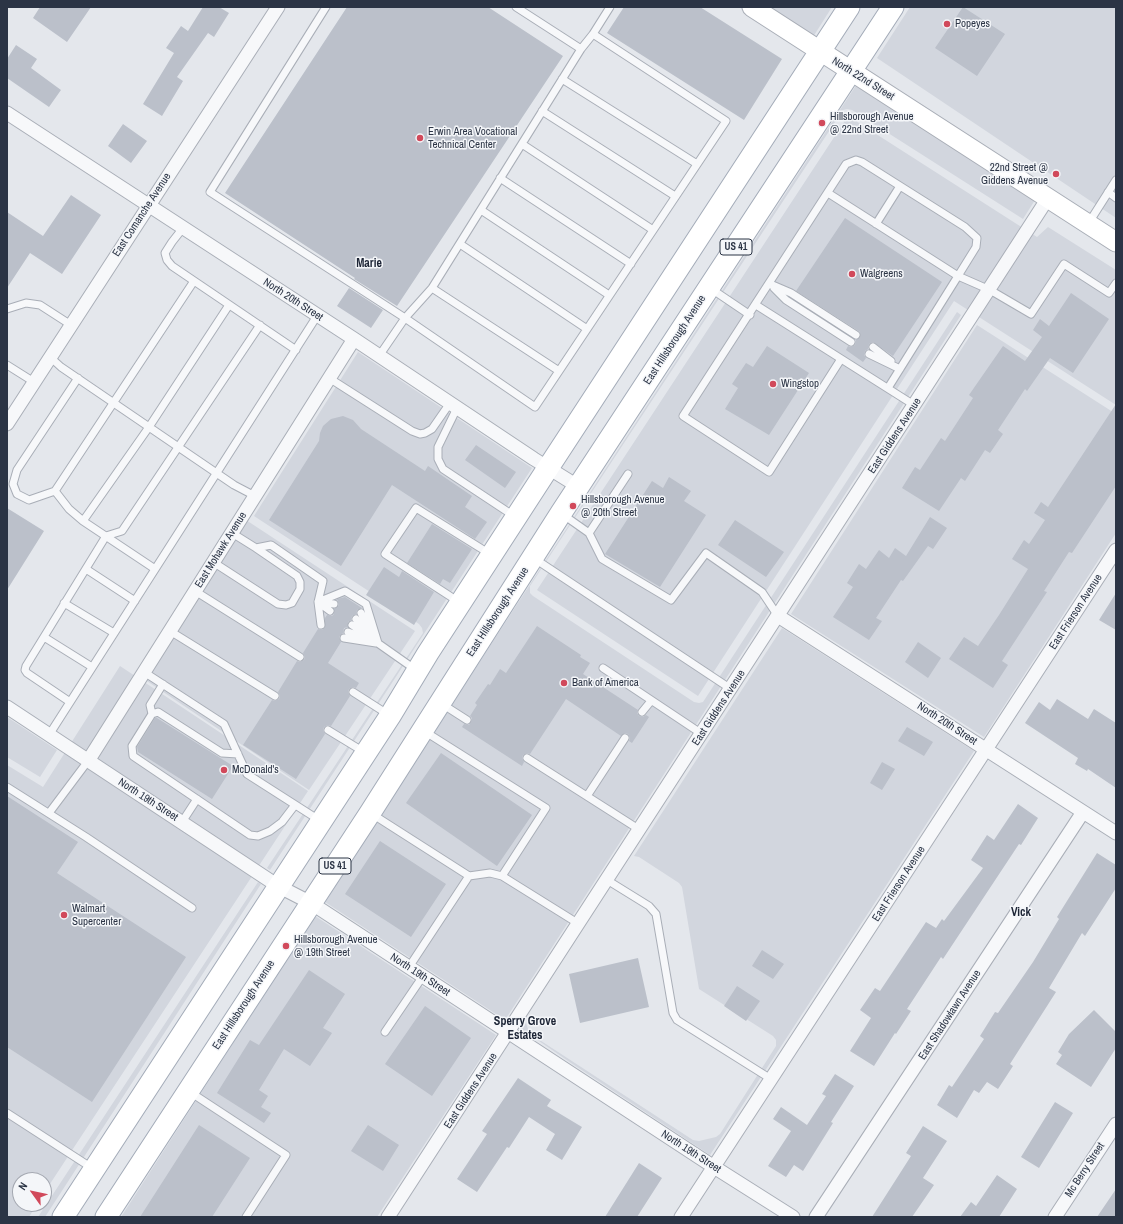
<!DOCTYPE html>
<style>
body{margin:0}
#map{position:relative;width:1123px;height:1224px;overflow:hidden;background:#e4e7ec;font-family:"Archivo Narrow",sans-serif}
canvas{display:block}
.frame{position:absolute;inset:0;border:8px solid #2b3445;pointer-events:none}
.north{position:absolute;left:12px;top:1172px;width:40px;height:40px;box-sizing:border-box;background:#f4f6f9;border:1px solid #a4a8b1;border-radius:50%;rotate:303deg;font-size:11px;font-weight:700;line-height:16px;text-align:center;color:#2b3445}
.north::after{content:'';display:block;margin:auto;width:14px;height:18px;background:#d1495b;clip-path:polygon(50% 0,100% 100%,50% 72%,0 100%)}
</style>
<div id="map">
<canvas width="1123" height="1224"></canvas>
<div class="frame"></div>
<div class="north">N</div>
</div>
<script>
const c = document.querySelector('canvas').getContext('2d');
c.lineJoin = 'round';
function fill(path, color) {
  c.fillStyle = color;
  c.fill(path, 'evenodd');
}
function shape(rows) {
  const path = new Path2D();
  for (const r of rows) {
    path.moveTo(r[0], r[1]);
    for (let i = 2; i < r.length; i += 2) path.lineTo(r[i], r[i + 1]);
  }
  return path;
}
function strokePath(path, color, width, dash) {
  c.strokeStyle = color;
  c.lineWidth = width;
  c.lineCap = dash ? 'butt' : 'round';
  c.setLineDash(dash || []);
  c.stroke(path);
}
function drawText(font, color, halo, rows, align = 'center') {
  c.font = font + ' "Archivo Narrow",sans-serif';
  c.lineWidth = 3;
  c.setLineDash([]);
  c.textBaseline = 'middle';
  c.strokeStyle = halo;
  c.fillStyle = color;
  for (const [text, x, y, turn = 0] of rows) {
    c.save();
    c.translate(x, y);
    c.rotate((+turn || 0) * Math.PI / 180);
    c.textAlign = isNaN(turn) ? turn : align;
    if (halo) c.strokeText(text, 0, 0);
    c.fillText(text, 0, 0);
    c.restore();
  }
}
fill(shape([
 [767,7,832,7,813,37],
 [910,7,1116,7,1116,218,877,58],
 [857,84,1035,200,1023,219,852,110,847,109,843,110,530,586,530,593,533,596,694,702,699,703,703,702,957,312,961,315,505,1020,325,902,497,635],
 [848,116,1037,237,1048,227,1116,270,1116,405,954,301,698,696,537,590],
 [977,325,1116,414,1116,533,984,737,791,614],
 [358,352,532,468,270,870,267,868,423,633,422,628,419,624,254,516],
 [246,520,415,631,309,790,144,679],
 [782,628,974,751,710,1155,571,1063,523,1030,521,1031,526,1023,529,1032,532,1035,693,1140,699,1141,716,1137,720,1134,776,1046,776,1040,773,1036,699,989,682,887,679,883,639,857,634,856],
 [120,666,308,791,44,1193,44,1180,20,1180,20,1204,37,1204,29,1217,7,1217,7,765,43,787],
 [7,717,57,750,40,777,7,757],
 [258,882,261,884,45,1217,38,1217],
 [315,916,496,1035,377,1217,121,1217]
]), '#d2d6de');
fill(shape([
 [40,7,91,7,67,42,33,18],
 [203,7,219,7,229,13,214,37,208,33,177,77,183,81,162,116,143,104,174,53,166,48,181,26,188,31],
 [347,7,488,7,563,56,397,306,354,279,355,278,225,193],
 [624,7,700,7,782,59,744,120,607,33],
 [963,7,1005,34,977,76,935,48],
 [16,45,37,59,31,68,61,90,49,107,7,78,7,59],
 [123,124,147,141,131,163,108,146],
 [71,195,101,215,62,274,30,253,7,288,7,212,43,236],
 [845,218,942,282,893,356,873,342,869,344,868,349,865,351,864,355,866,358,863,362,846,350,848,346,851,347,855,345,856,340,860,337,860,332,796,291],
 [349,288,383,310,371,328,337,306],
 [1071,293,1109,319,1073,373,1050,358,1027,391,1025,389,998,430,1003,434,990,453,985,450,965,481,961,478,939,511,902,488,915,467,920,470,941,438,945,441,973,398,969,395,1003,346,1025,361,1042,337,1033,330,1040,319,1049,326],
 [767,346,809,373,769,435,725,409,738,388,732,384,746,363,753,367],
 [1116,404,1116,486,1072,553,1069,552,1044,591,1047,592,1002,661,1008,665,993,688,949,659,964,637,978,646,999,615,1028,569,1012,559,1024,540,1029,544,1045,520,1034,513,1041,502,1048,507],
 [343,416,353,420,361,429,425,471,428,466,472,496,465,507,487,522,475,539,392,485,341,566,269,520,319,441,320,433,323,426,331,419],
 [476,445,516,472,505,488,465,460],
 [669,477,691,491,684,501,706,515,660,587,605,554,652,481,663,488],
 [7,508,44,531,7,590],
 [930,517,947,528,933,549,928,546,903,581,901,580,876,618,882,621,869,640,833,617,853,587,847,583,859,564,866,569,879,550,889,558,895,548,906,556],
 [735,520,784,552,766,577,718,545],
 [432,524,472,549,450,583,443,579,440,584,407,563],
 [384,567,399,577,402,571,434,592,414,625,366,595],
 [1116,593,1116,630,1099,620],
 [345,597,362,608,357,610,356,614,352,616,351,620,348,622,348,627,344,628,343,633,339,637,341,642,328,663,359,683,356,688,353,687,349,689,348,692,350,696,331,726,328,725,324,727,323,730,325,734,296,779,243,745,272,700,275,701,279,699,280,696,278,692,297,661,300,662,304,660,305,657,303,653,318,629,322,630,325,627,325,618,327,615,332,616,334,614,334,609,339,605,337,599],
 [537,626,581,655,580,657,590,663,583,674,638,710,637,713,639,716,643,717,646,715,649,717,632,743,629,741,630,738,628,734,625,733,621,736,566,699,530,754,527,753,523,755,522,758,524,762,522,766,462,727,464,724,469,725,471,722,472,718,470,716,477,705,475,703,488,684,490,685,500,669,506,673],
 [918,642,941,658,928,678,905,662],
 [1057,699,1088,719,1094,709,1116,723,1116,788,1088,769,1087,771,1075,764,1078,758,1025,723,1039,702,1050,710],
 [155,718,157,718,233,766,212,799,138,752,137,747],
 [907,727,933,742,924,756,898,741],
 [441,753,532,815,497,866,406,803],
 [882,762,895,769,882,790,870,783],
 [7,796,78,842,57,873,186,957,92,1102,7,1047],
 [1018,804,1038,818,1021,845,1019,844,943,959,941,957,907,1009,911,1011,896,1034,895,1033,874,1066,850,1051,871,1018,860,1010,875,988,880,991,926,922,936,928,942,919,944,921,983,868,971,860,987,835,994,840],
 [380,841,446,884,411,937,345,894],
 [1097,853,1116,865,1116,888,1085,936,1082,933,1049,988,1056,992,1010,1064,1013,1066,998,1089,987,1082,979,1093,974,1090,957,1118,937,1105,949,1085,952,1087,984,1039,980,1036,995,1012,998,1013,1033,962,1059,919,1057,917],
 [762,950,784,964,773,979,752,966],
 [638,958,649,1007,580,1023,569,974],
 [309,970,345,994,323,1028,332,1033,310,1066,284,1049,259,1090,268,1096,261,1107,271,1113,264,1123,217,1093,250,1040,259,1045],
 [737,986,760,1001,746,1021,724,1006],
 [425,1006,471,1038,432,1096,385,1064],
 [1094,1010,1116,1032,1116,1048,1091,1087,1056,1064,1062,1055,1058,1052,1069,1034],
 [835,1074,854,1086,831,1122,833,1123,803,1171,794,1165,786,1177,768,1166,791,1131,773,1119,781,1107,807,1125,826,1096,822,1094],
 [518,1078,551,1100,547,1106,582,1127,562,1160,546,1150,555,1134,529,1117,509,1148,507,1147,477,1192,457,1179,487,1134,482,1131],
 [1055,1102,1073,1113,1039,1168,1021,1157],
 [199,1125,250,1158,212,1217,140,1217],
 [368,1125,399,1145,383,1171,351,1151],
 [923,1126,947,1141,923,1178,934,1185,912,1217,872,1217,911,1156,906,1153],
 [639,1163,662,1178,637,1217,605,1217],
 [997,1175,1017,1189,999,1217,960,1217,971,1202,976,1206],
 [1116,1189,1116,1217,1097,1217]
]), '#bbc0ca');
const lane = shape([
 [326,7,210,192,405,318,432,288,581,49],
 [516,7,581,49,593,34],
 [562,79,697,164],
 [542,111,675,196],
 [522,144,653,230],
 [500,178,631,264],
 [1108,192,1116,198],
 [828,193,958,276,976,247,977,238,965,227,862,162,856,160,846,164,683,416,769,472,841,359],
 [481,210,609,295],
 [876,224,900,186],
 [1088,224,1116,180],
 [183,228,172,242,165,253,167,260,172,266,296,350],
 [460,244,587,329],
 [770,284,791,293,856,335],
 [432,288,559,371],
 [710,288,750,315],
 [774,288,786,300,851,342],
 [756,305,914,405],
 [7,309,26,303,40,305,71,325],
 [873,347,891,361],
 [869,354,900,369],
 [379,356,405,318,535,407,726,121,593,34,610,7],
 [50,357,61,367,234,485,255,496],
 [7,365,34,382],
 [78,378,17,470,13,484,17,494,29,500,55,491,194,281],
 [329,378,412,431,420,434,425,433,432,429,450,403],
 [888,388,958,276,990,290,1031,314,1064,264,1109,293,1116,283],
 [457,408,438,447,438,459,443,469,514,516],
 [55,491,69,509,83,521,155,569],
 [562,514,589,533,602,559,671,600,706,553,762,592,778,616],
 [83,521,149,427,229,305],
 [232,533,256,548,271,545,323,581,318,602,330,611],
 [589,533,628,474],
 [535,559,731,689],
 [213,562,278,604,286,605,292,603,300,589,300,582,297,576,256,548],
 [86,569,135,601],
 [195,591,300,657],
 [318,602,345,591,366,604,378,643],
 [318,602,321,625],
 [320,602,334,604],
 [459,602,385,554,416,508,490,554],
 [64,603,114,633],
 [361,613,371,631],
 [356,619,369,633],
 [352,625,416,670],
 [170,631,275,696],
 [348,632,365,638],
 [44,637,92,667],
 [344,638,376,643],
 [603,668,702,734],
 [144,672,224,724,247,774,319,820],
 [353,692,389,715],
 [70,702,27,673,25,670,26,666,106,536,122,531,260,325],
 [442,704,467,720],
 [642,712,651,701],
 [152,714,150,705,163,684],
 [328,730,364,752],
 [49,735,317,316],
 [238,754,222,753,158,712,152,714,132,746,133,756,250,835,258,836,270,831,282,822,295,805],
 [527,758,640,830],
 [7,787,86,837,192,908],
 [587,796,625,738],
 [49,813,88,761],
 [372,814,469,876,490,873,502,876,546,808,424,731],
 [182,822,197,799],
 [502,876,579,924],
 [607,880,649,906,656,914,673,1013,677,1020,771,1079],
 [409,967,469,876],
 [385,1032,423,976],
 [190,1092,286,1155,246,1217],
 [7,1113,92,1168]
]);
const street = shape([
 [7,113,354,339,534,459,579,487],
 [7,424,278,7],
 [778,616,1116,833],
 [7,707,278,886,311,903,714,1167,793,1217],
 [88,761,354,339],
 [388,1217,1048,198],
 [681,1217,1116,550],
 [816,1217,1083,812],
 [1055,1217,1116,1124]
]);
const secondary = shape([
 [752,7,1116,242]
]);
const primary = shape([
 [63,1217,390,716,428,653,548,468,849,7],
 [106,1217,370,813,561,513,893,7]
]);
strokePath(lane, '#a9aeb7', 9);
strokePath(street, '#a9aeb7', 15);
strokePath(secondary, '#a9aeb7', 21);
strokePath(primary, '#a3abb8', 23);
strokePath(lane, '#f7f8fa', 7);
strokePath(street, '#f7f8fa', 13);
strokePath(secondary, '#fff', 19);
strokePath(primary, '#fff', 21);
for (const [x, y, r, color] of [
 [947,24,4,"#d1495b"],
 [822,123,4,"#d1495b"],
 [420,138,4,"#d1495b"],
 [1056,174,4,"#d1495b"],
 [852,274,4,"#d1495b"],
 [773,384,4,"#d1495b"],
 [573,506,4,"#d1495b"],
 [564,683,4,"#d1495b"],
 [224,770,4,"#d1495b"],
 [64,915,4,"#d1495b"],
 [286,946,4,"#d1495b"]
]) {
  const dot = new Path2D();
  dot.arc(x, y, r, 0, 2 * Math.PI);
  c.fillStyle = color;
  c.fill(dot);
  strokePath(dot, '#f4f6f9', 1.5);
}
for (const [x, y, w] of [
 [736,247,32],
 [335,866,32]
]) {
  const box = new Path2D();
  box.roundRect(x - w / 2, y - 8, w, 16, 3);
  c.fillStyle = '#f4f6f9';
  c.fill(box);
  strokePath(box, '#2b3445', 1);
}
drawText('bold 10px', '#2b3445', null, [
 ["US 41",736,247],
 ["US 41",335,866]
]);
drawText('11px', '#2b3445', '#f4f6f9', [
 ["Popeyes",955,24],
 ["Hillsborough Avenue",830,117],
 ["@ 22nd Street",830,130],
 ["Erwin Area Vocational",428,132],
 ["Technical Center",428,145],
 ["22nd Street @",1048,168,"right"],
 ["Giddens Avenue",1048,181,"right"],
 ["Walgreens",860,274],
 ["Wingstop",781,384],
 ["Hillsborough Avenue",581,500],
 ["@ 20th Street",581,513],
 ["Bank of America",572,683],
 ["McDonald's",232,770],
 ["Walmart",72,909],
 ["Supercenter",72,922],
 ["Hillsborough Avenue",294,940],
 ["@ 19th Street",294,953]
], 'left');
drawText('11px', '#2b3445', '#f4f6f9', [
 ["North 22nd Street",863,79,32],
 ["East Comanche Avenue",142,215,-57],
 ["North 20th Street",293,300,33],
 ["East Hillsborough Avenue",675,340,-57],
 ["East Giddens Avenue",895,436,-57],
 ["East Mohawk Avenue",221,550,-58],
 ["East Hillsborough Avenue",498,612,-57],
 ["East Frierson Avenue",1076,612,-57],
 ["East Giddens Avenue",719,708,-57],
 ["North 20th Street",947,724,33],
 ["North 19th Street",148,800,33],
 ["East Frierson Avenue",899,884,-57],
 ["North 19th Street",420,975,33],
 ["East Hillsborough Avenue",244,1005,-57],
 ["East Shadowlawn Avenue",950,1015,-57],
 ["East Giddens Avenue",471,1091,-57],
 ["North 19th Street",691,1152,33],
 ["Mc Berry Street",1085,1170,-57]
]);
drawText('bold 12px', '#1d2536', '#f4f6f9', [
 ["Marie",369,264],
 ["Vick",1021,913],
 ["Sperry Grove",525,1022],
 ["Estates",525,1036]
]);
</script>
